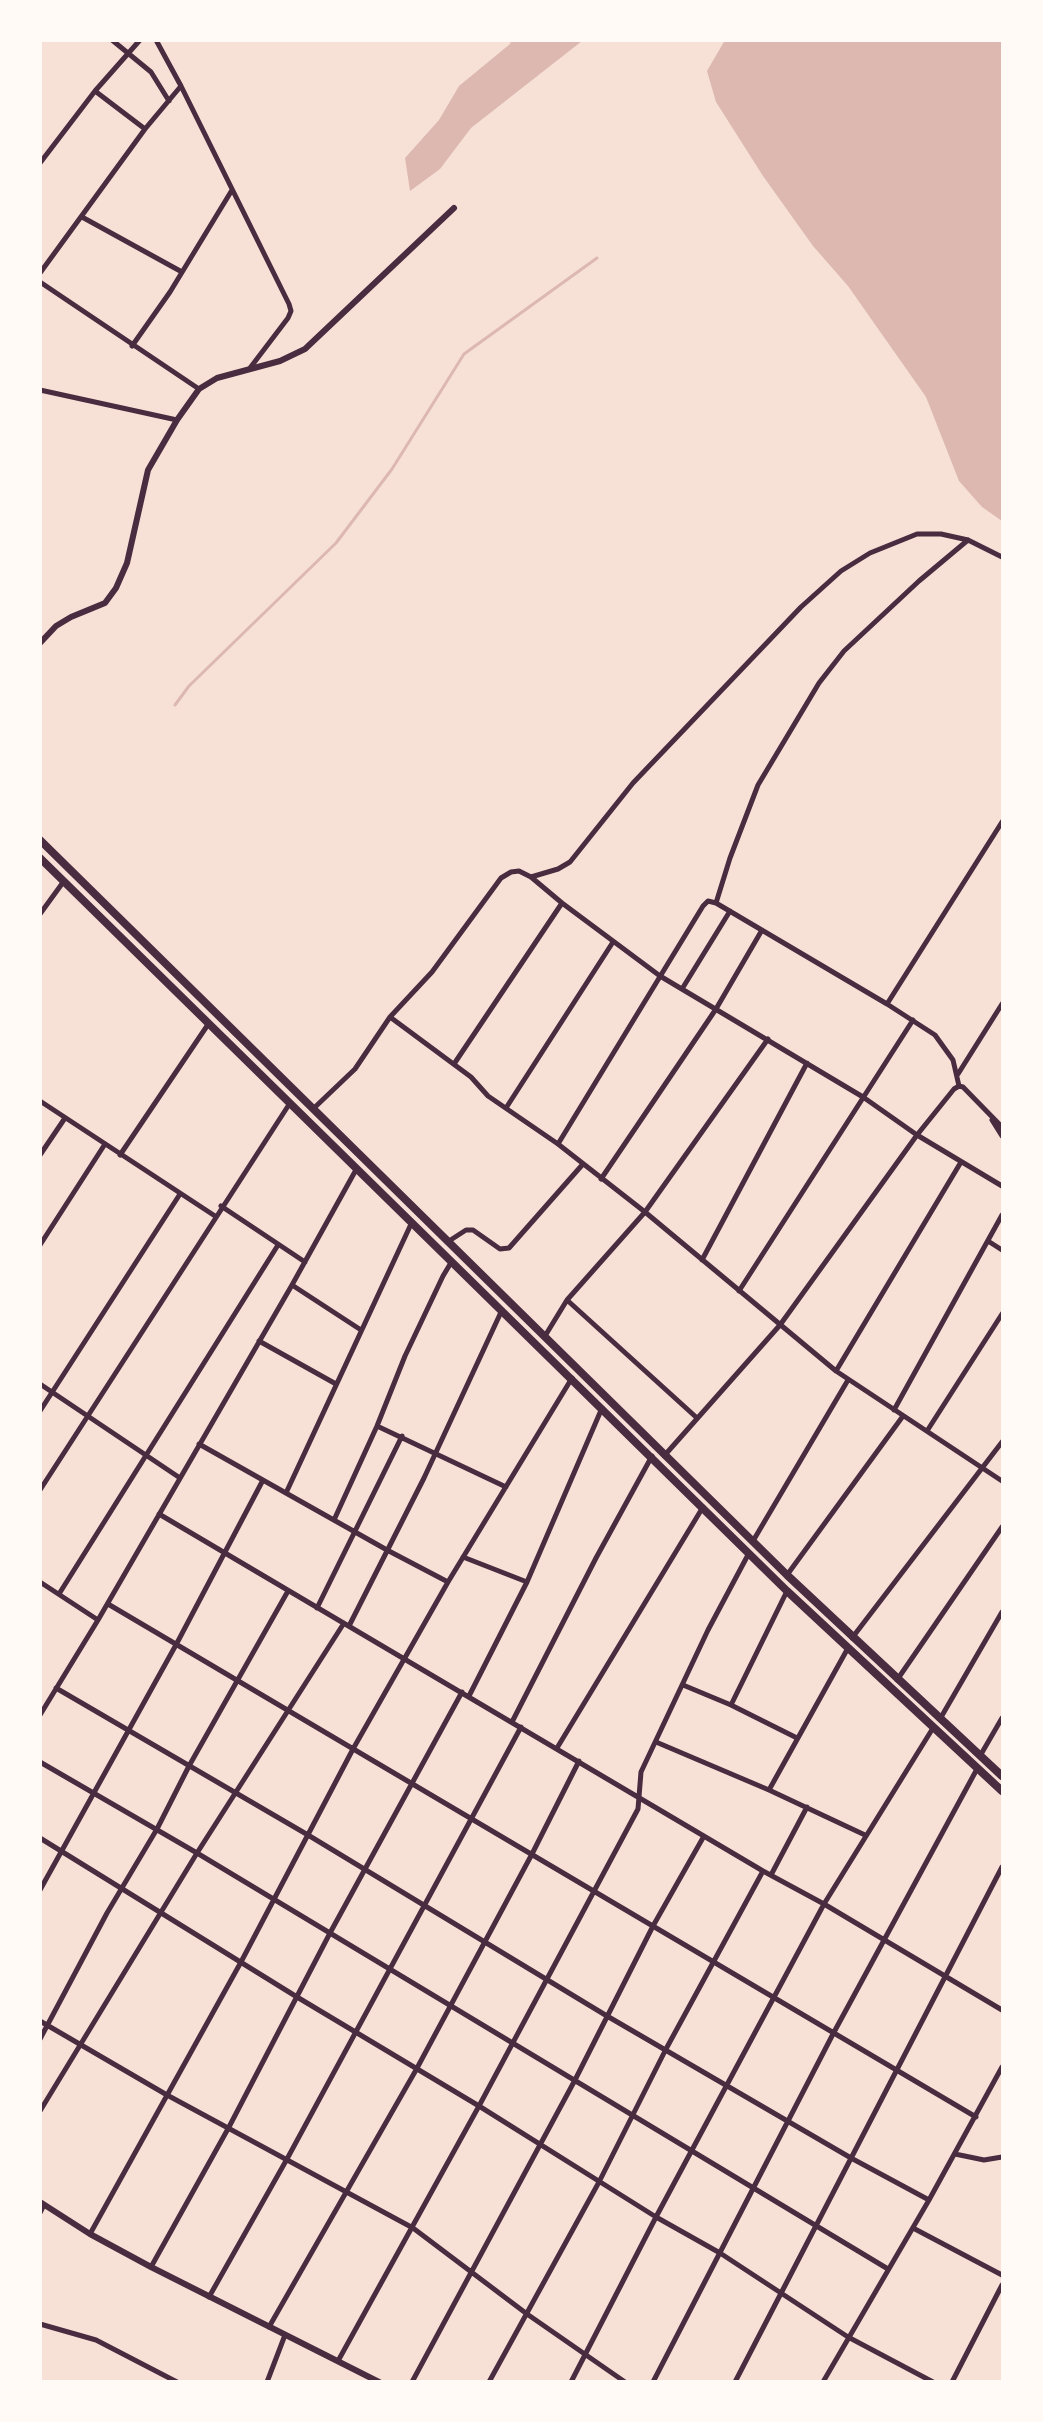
<!DOCTYPE html>
<style>
body{margin:0}
#map{position:relative;width:1043px;height:2422px;overflow:hidden;background:#f7e1d7;font-family:Barlow,sans-serif}
canvas{display:block}
.frame{position:absolute;inset:0;border:42px solid #fffaf5;pointer-events:none}
</style>
<div id="map">
<canvas width="1043" height="2422"></canvas>
<div class="frame"></div>
</div>
<script>
const c = document.querySelector('canvas').getContext('2d');
c.lineJoin = 'round';
function fill(path, color) {
  c.fillStyle = color;
  c.fill(path, 'evenodd');
}
function shape(rows) {
  const path = new Path2D();
  for (const r of rows) {
    path.moveTo(r[0], r[1]);
    for (let i = 2; i < r.length; i += 2) path.lineTo(r[i], r[i + 1]);
  }
  return path;
}
function strokePath(path, color, width, dash) {
  c.strokeStyle = color;
  c.lineWidth = width;
  c.lineCap = dash ? 'butt' : 'round';
  c.setLineDash(dash || []);
  c.stroke(path);
}
fill(shape([
 [725,40,1002,41,1002,521,982,507,959,481,926,397,848,286,813,246,763,176,716,102,707,71],
 [511,41,582,41,471,128,440,169,410,191,405,158,439,120,459,86,510,44]
]), '#dcb8b0');
strokePath(shape([
 [175,705,189,686,336,543,392,469,464,354,597,258]
]), '#dcb8b0', 3);
strokePath(shape([
 [112,40,151,72,169,101],
 [156,40,181,86,289,304,291,311,288,318,250,368],
 [95,91,145,129],
 [40,163,95,91,140,40],
 [82,217,182,272],
 [40,273,145,129,181,86],
 [40,282,199,389],
 [132,346,170,292,232,190],
 [40,390,177,420],
 [531,877,558,869,570,862,633,783,801,607,841,571,870,553,917,534,941,534,968,540,1002,557],
 [716,903,730,858,758,785,819,683,844,651,919,581,968,540],
 [40,914,64,881],
 [682,989,730,911],
 [887,1004,1002,822],
 [390,1017,471,1077,488,1096,558,1144,645,1212,836,1371,1002,1481],
 [454,1064,562,903],
 [958,1074,1002,1004],
 [40,1101,215,1216],
 [506,1108,613,942],
 [313,1109,355,1069,390,1017,432,972,501,878,511,872,519,871,531,877,562,903,660,976,863,1097,917,1135,1002,1186],
 [992,1120,1002,1136],
 [558,1144,703,906,708,901,716,903,887,1004,935,1035,953,1060,959,1086],
 [40,1155,65,1118],
 [120,1155,209,1023],
 [601,1179,716,1009,762,930],
 [221,1206,305,1262],
 [449,1241,466,1230,473,1230,500,1249,509,1248,583,1164],
 [988,1241,1002,1250],
 [40,1245,105,1144],
 [702,1260,807,1063],
 [292,1285,361,1330],
 [739,1291,913,1020],
 [567,1300,697,1418],
 [545,1336,567,1300,645,1212,768,1039],
 [259,1341,336,1384],
 [836,1371,961,1162],
 [40,1384,180,1478],
 [894,1410,1002,1215],
 [40,1411,180,1194],
 [377,1426,506,1487],
 [927,1431,1002,1314],
 [199,1444,387,1550,448,1582],
 [664,1456,780,1325,917,1135,954,1089,959,1086,963,1087,1002,1127],
 [40,1490,290,1103],
 [286,1493,412,1222],
 [159,1514,763,1871,824,1904,1002,2010],
 [334,1520,377,1426,405,1356,443,1276,452,1261],
 [753,1541,848,1380],
 [463,1557,527,1582],
 [787,1575,903,1416],
 [40,1582,98,1620],
 [59,1594,278,1245],
 [108,1604,976,2117],
 [317,1608,402,1436],
 [349,1626,424,1478,502,1310],
 [852,1638,1002,1442],
 [897,1680,1002,1527],
 [683,1685,731,1705,797,1738],
 [56,1688,308,1835,607,2016,851,2158,929,2200],
 [469,1696,527,1582,602,1408],
 [731,1705,787,1591],
 [40,1715,98,1620,292,1285,357,1168],
 [940,1719,1002,1612],
 [512,1722,596,1558,652,1456],
 [656,1742,769,1790,865,1835],
 [557,1748,703,1507],
 [980,1756,1002,1718],
 [40,1762,197,1853,888,2269],
 [769,1790,848,1648],
 [40,1838,297,1997,479,2106,656,2217,720,2253,848,2337,933,2382],
 [771,1875,807,1807],
 [40,1890,177,1643,263,1480],
 [40,2021,167,2095,413,2228,527,2314,625,2382],
 [40,2039,107,1913,157,1829,189,1766,288,1591],
 [40,2111,197,1853,344,1623],
 [955,2154,984,2160,1002,2157],
 [40,2213,44,2205],
 [913,2228,1002,2275],
 [90,2234,241,1962,353,1749,448,1582,572,1378],
 [151,2267,229,2127,330,1933,462,1692],
 [209,2297,287,2159,521,1727],
 [40,2324,96,2340,177,2382],
 [269,2327,416,2070,532,1854,579,1761],
 [338,2361,479,2106,638,1809,641,1772,708,1630,749,1553],
 [267,2382,285,2335],
 [412,2382,575,2080,653,1926,704,1836],
 [489,2382,599,2182,666,2049,763,1871],
 [571,2382,656,2217,824,1904,933,1728],
 [653,2382,833,2034,977,1769],
 [735,2382,1002,1867],
 [823,2382,929,2200,1002,2067],
 [952,2382,1002,2285]
]), '#4a2c40', 5);
strokePath(shape([
 [40,643,56,626,71,617,105,603,116,588,127,563,148,470,177,420,199,389,217,378,280,361,305,349,454,208],
 [40,2202,90,2234,151,2267,379,2382]
]), '#4a2c40', 6);
strokePath(shape([
 [40,840,787,1575,1002,1776],
 [40,858,787,1591,1002,1791]
]), '#4a2c40', 8);
</script>
